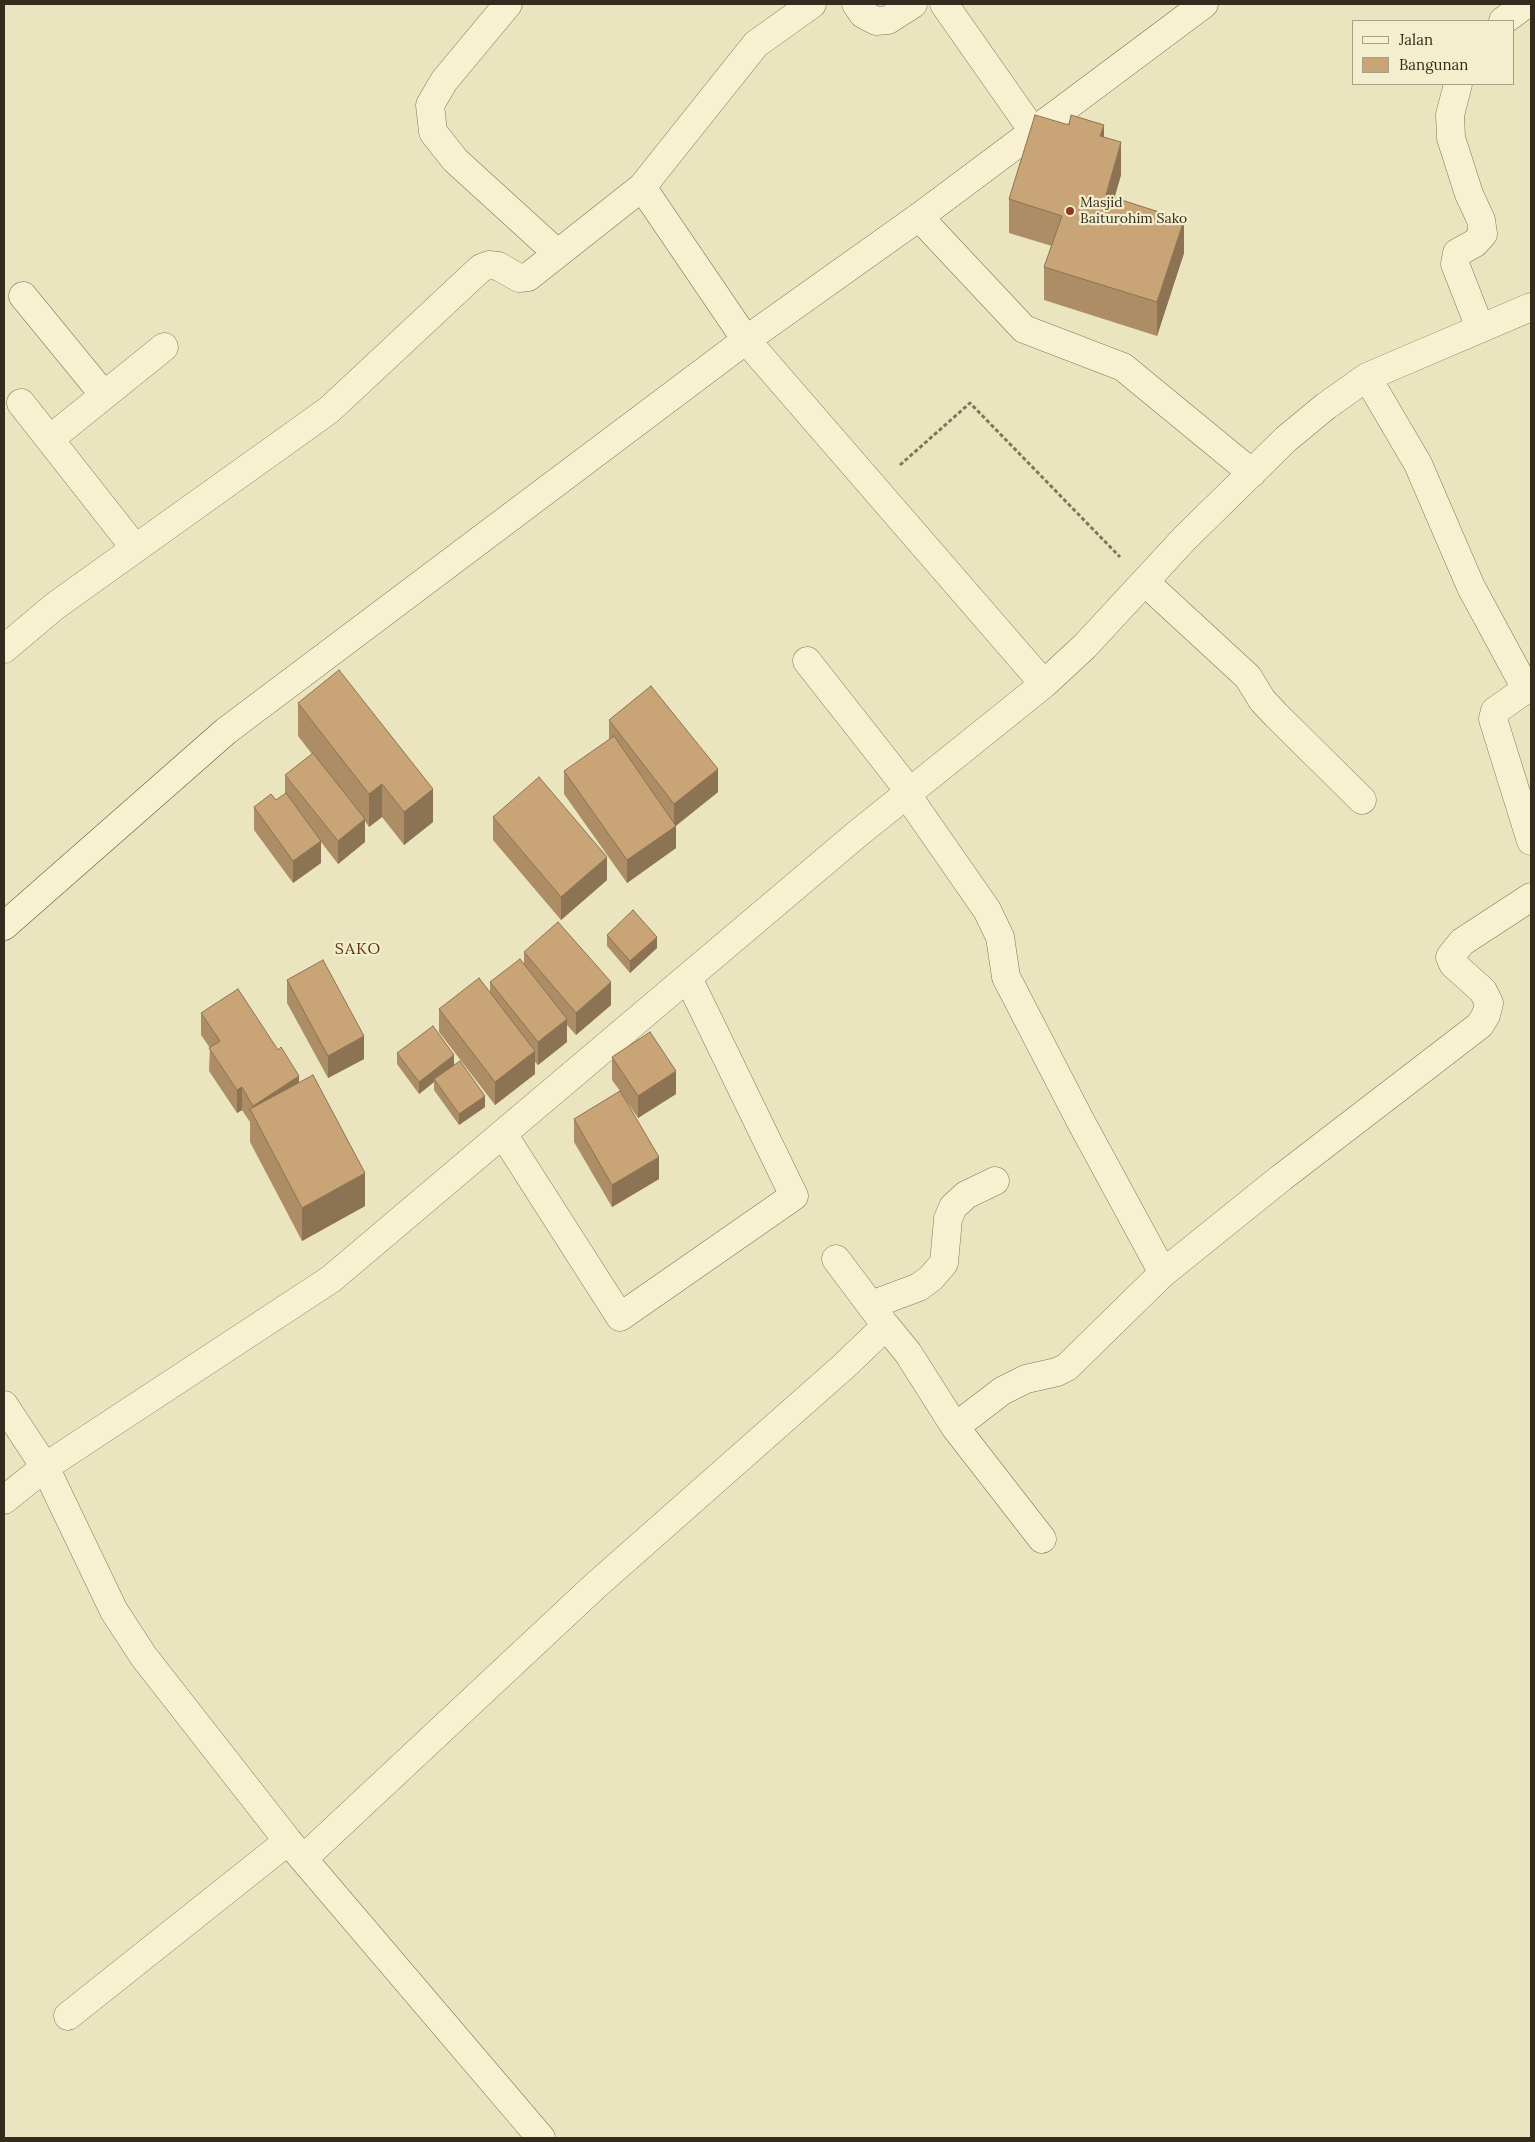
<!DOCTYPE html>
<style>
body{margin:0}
#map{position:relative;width:1535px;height:2142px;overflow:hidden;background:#ebe5bf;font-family:Lora,serif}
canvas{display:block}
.frame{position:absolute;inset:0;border:5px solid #332b1c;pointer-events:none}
.legend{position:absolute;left:1352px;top:20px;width:162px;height:65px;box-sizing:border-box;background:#f3eece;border:1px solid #a6a087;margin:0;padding:6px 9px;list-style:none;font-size:15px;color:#332b1c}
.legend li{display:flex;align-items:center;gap:10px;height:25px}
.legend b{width:25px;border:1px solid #a6a087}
</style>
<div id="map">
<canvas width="1535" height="2142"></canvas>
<div class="frame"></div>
<ul class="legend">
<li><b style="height:6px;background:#f7f1d2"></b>Jalan</li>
<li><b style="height:14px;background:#c8a476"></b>Bangunan</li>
</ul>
</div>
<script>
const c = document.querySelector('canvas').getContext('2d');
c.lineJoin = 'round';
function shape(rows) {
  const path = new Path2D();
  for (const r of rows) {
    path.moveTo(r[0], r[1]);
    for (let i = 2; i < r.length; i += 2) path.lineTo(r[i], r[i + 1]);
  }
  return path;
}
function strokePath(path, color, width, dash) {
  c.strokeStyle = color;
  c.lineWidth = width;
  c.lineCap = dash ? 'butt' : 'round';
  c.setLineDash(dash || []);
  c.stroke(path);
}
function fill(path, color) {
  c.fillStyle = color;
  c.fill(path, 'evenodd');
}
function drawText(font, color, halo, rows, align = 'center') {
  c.font = font + ' Lora,serif';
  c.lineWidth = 4.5;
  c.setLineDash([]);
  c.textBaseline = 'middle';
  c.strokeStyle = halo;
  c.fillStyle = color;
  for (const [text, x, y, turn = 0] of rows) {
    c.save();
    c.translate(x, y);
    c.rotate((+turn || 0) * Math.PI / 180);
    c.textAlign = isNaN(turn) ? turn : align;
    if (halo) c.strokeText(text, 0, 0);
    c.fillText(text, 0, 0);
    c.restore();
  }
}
const minor = shape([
 [508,4,444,81,430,105,433,132,455,160,557,253],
 [856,4,863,14,876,21,888,20,913,4],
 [944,4,1033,131],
 [1503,21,1526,4],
 [1458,84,1450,115,1451,138,1469,194,1481,220,1483,234,1475,243,1457,253,1455,264,1480,328],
 [642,187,746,340,1044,684],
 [919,217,1024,329,1123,367,1252,473],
 [23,296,104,395],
 [1367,377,1418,464,1471,587,1524,685,1522,692,1495,711,1493,719,1531,841],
 [21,403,135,548],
 [50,439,164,347],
 [1145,582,1248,677,1262,700,1276,715,1362,800],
 [4,649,55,606,329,410,481,268,489,265,498,266,519,278,528,277,642,187,756,44,812,4],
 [807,661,910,792],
 [907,795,987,910,1000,937,1006,977,1080,1120,1163,1273],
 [503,1134,620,1317,794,1196,688,978],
 [836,1259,881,1319],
 [871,1305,919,1287,931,1278,944,1263,948,1219,953,1207,966,1195,995,1181],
 [4,1405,45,1467,114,1611,144,1657,288,1841,541,2138],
 [955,1427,1042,1539],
 [4,1500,45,1467,331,1279,856,835,1044,684,1085,646,1185,538,1286,439,1326,406,1367,377,1531,307],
 [303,1859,595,1586,843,1367,886,1326,908,1353,955,1427,1002,1391,1026,1379,1057,1372,1067,1367,1163,1273,1281,1178,1480,1025,1486,1015,1489,1003,1483,991,1453,964,1450,957,1462,942,1531,897],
 [68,2016,288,1841]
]);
const secondary = shape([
 [4,926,226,731,746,340,919,217,1204,4]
]);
strokePath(minor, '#837558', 29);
strokePath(secondary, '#65563c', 29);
strokePath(shape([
 [900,465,970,403,1120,557]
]), '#837558', 3, [4, 2.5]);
strokePath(minor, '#f7f1d2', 28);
strokePath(secondary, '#f7f1d2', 28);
fill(shape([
 [1104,137,1121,175,1114,198,1184,253,1157,336,1044,300,1044,267,1052,246,1009,233,1009,199],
 [298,703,433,822,404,845,382,817,369,827,365,821,365,842,338,864,321,842,321,863,293,883,254,830,254,807,276,800,285,794,285,775,312,754,298,736],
 [609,720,718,792,676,826,676,848,627,883,564,794,564,771,609,740],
 [493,817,607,880,561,920,493,840],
 [607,935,657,948,630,973,607,946],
 [524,952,611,1005,576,1035,567,1025,567,1042,538,1065,535,1062,535,1074,495,1105,439,1032,439,1009,490,992,490,982,524,964],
 [287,980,364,1059,328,1078,287,1003],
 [201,1013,299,1082,365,1206,302,1241,250,1142,250,1122,242,1110,237,1113,209,1071,210,1048,201,1035],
 [397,1053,454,1065,485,1107,459,1125,434,1090,434,1082,419,1094,397,1064],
 [612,1057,676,1094,638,1118,620,1092,659,1179,612,1207,574,1142,574,1119,620,1091,612,1080]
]), '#ac8d65');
fill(shape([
 [1104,125,1104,159,1100,136],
 [1121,142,1121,175,1106,228,1106,195],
 [1184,220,1184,253,1157,336,1157,302],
 [718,769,718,792,674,827,674,804],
 [382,784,382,817,369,827,369,794],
 [433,789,433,822,404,845,404,812],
 [365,819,365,842,338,864,338,841],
 [676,826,676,848,627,883,627,860],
 [321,841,321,863,293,883,293,861],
 [607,857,607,880,561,920,561,897],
 [657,937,657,948,630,973,630,961],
 [611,982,611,1005,576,1035,576,1013],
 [567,1019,567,1042,538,1065,538,1042],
 [364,1036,364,1059,328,1078,328,1056],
 [535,1051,535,1074,495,1105,495,1082],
 [454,1055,454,1066,434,1079,434,1082,419,1094,419,1082],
 [676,1071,676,1094,638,1118,638,1096],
 [299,1076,299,1099,253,1116,253,1106],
 [242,1087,242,1110,237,1113,237,1090],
 [485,1096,485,1107,459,1125,459,1114],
 [659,1157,659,1179,612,1207,612,1185],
 [365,1173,365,1206,302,1241,302,1208]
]), '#8c7353');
const building = shape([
 [1035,115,1069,125,1071,115,1104,125,1100,136,1121,142,1106,195,1184,220,1157,302,1044,267,1062,216,1009,199,1035,115],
 [339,670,433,789,404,812,382,784,369,794,298,703,339,670],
 [651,686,718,769,674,804,609,720,651,686],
 [614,736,676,826,627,860,564,771,614,736],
 [313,753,365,819,338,841,285,775,313,753],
 [539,777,607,857,561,897,493,817,539,777],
 [286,793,321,841,293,861,254,807,271,794,276,800,286,793],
 [633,910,657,937,630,961,607,935,633,910],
 [558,922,611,982,576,1013,524,952,558,922],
 [520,959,567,1019,538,1042,490,982,520,959],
 [323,960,364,1036,328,1056,287,980,323,960],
 [479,978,535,1051,495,1082,439,1009,479,978],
 [238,989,278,1050,281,1047,299,1076,253,1106,242,1087,237,1090,209,1048,220,1041,201,1013,238,989],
 [433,1026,454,1055,419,1082,397,1053,433,1026],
 [650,1032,676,1071,638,1096,612,1057,650,1032],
 [460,1061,485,1096,459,1114,434,1079,460,1061],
 [313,1075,365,1173,302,1208,250,1109,313,1075],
 [620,1091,659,1157,612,1185,574,1119,620,1091]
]);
fill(building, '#c8a476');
strokePath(building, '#8c7353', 1);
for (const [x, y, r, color] of [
 [1070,211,5,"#90392b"]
]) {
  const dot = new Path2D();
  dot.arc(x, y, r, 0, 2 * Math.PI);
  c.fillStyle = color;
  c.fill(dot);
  strokePath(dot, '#f3eece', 2);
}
drawText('14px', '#332b1c', '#f3eece', [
 ["Masjid",1080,203],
 ["Baiturohim Sako",1080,219]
], 'left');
c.letterSpacing = '1px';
drawText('16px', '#5e341d', '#f3eece', [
 ["SAKO",358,949]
]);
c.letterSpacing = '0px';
</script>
